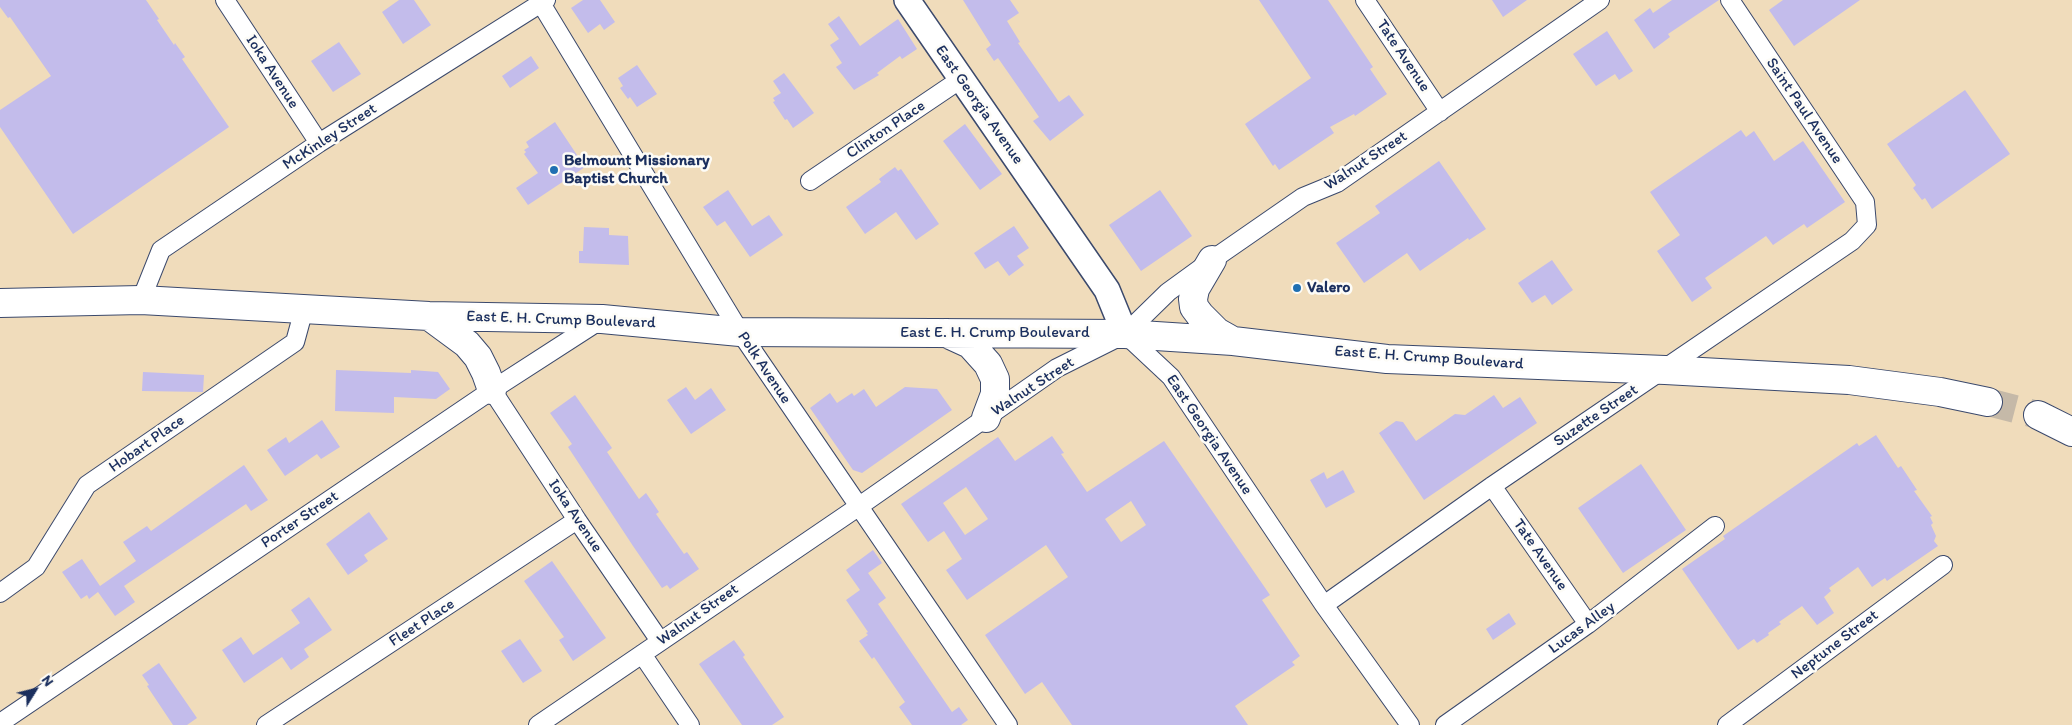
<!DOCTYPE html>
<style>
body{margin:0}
#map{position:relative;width:2072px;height:725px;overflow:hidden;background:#f0dcbb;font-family:Itim,sans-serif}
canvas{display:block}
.north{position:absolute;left:10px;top:665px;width:50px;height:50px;-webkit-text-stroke:4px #fdfcf7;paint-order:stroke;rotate:54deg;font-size:14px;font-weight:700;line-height:20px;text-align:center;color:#1b2f5e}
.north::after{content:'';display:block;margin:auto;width:18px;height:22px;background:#1b2f5e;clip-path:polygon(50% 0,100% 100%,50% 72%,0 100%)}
</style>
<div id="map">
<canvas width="2072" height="725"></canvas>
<div class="north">N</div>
</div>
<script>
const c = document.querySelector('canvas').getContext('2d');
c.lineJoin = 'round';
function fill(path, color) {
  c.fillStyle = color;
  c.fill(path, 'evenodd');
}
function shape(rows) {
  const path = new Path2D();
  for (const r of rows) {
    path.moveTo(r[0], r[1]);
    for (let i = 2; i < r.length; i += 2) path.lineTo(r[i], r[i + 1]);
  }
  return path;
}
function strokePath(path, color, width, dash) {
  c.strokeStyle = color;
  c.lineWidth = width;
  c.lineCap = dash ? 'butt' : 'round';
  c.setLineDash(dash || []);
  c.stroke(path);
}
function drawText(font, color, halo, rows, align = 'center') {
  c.font = font + ' Itim,sans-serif';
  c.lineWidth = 5;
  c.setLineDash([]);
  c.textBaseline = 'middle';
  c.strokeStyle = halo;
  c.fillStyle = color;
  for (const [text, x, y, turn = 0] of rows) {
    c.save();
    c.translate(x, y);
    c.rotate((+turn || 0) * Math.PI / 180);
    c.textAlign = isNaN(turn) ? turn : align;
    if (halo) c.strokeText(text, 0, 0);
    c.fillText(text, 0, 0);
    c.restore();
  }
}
fill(shape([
 [0,0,146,0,159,19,157,20,174,45,175,43,185,57,182,59,229,127,73,234,0,127,0,110,51,76,10,17,8,18,0,7],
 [399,0,414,0,431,25,403,44,382,12],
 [583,0,600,0,615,22,604,30,600,24,588,33,571,8],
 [963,0,1010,0,1019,13,1007,21,1020,42,1018,43,1059,102,1069,95,1084,115,1050,141,1033,121,1039,117,998,58,994,61,986,49,991,45],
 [1259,0,1328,0,1373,67,1370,69,1387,94,1355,116,1354,114,1330,127,1334,133,1279,170,1275,164,1273,166,1245,124,1311,78],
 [1492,0,1527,0,1503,17],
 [1672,0,1719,0,1668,34,1670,37,1654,49,1634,20,1650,8,1653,13],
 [1783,0,1860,0,1794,46,1769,10],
 [839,16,860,46,898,19,917,49,902,59,900,56,877,73,879,75,854,90,836,67,842,63,830,45,839,39,828,24],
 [1607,31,1633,71,1619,80,1615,74,1596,86,1573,54],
 [339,42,361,74,333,92,311,61],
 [531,56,539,68,510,88,502,76],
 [637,65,657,94,637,107,630,97,628,99,620,88,623,86,618,78],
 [784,73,814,113,793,128,787,119,785,120,773,102,775,101,773,98,781,93,773,81],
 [1965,90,2010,154,1932,209,1925,198,1922,200,1913,188,1916,185,1887,144],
 [555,122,585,167,528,205,516,188,538,173,524,154,526,152,524,150,529,147,526,142],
 [965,124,1002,174,980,190,943,141],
 [1741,130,1746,137,1754,131,1774,161,1803,141,1845,202,1807,228,1804,224,1773,245,1766,236,1705,278,1712,288,1692,302,1657,251,1680,235,1650,192],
 [1439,161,1486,229,1469,240,1468,238,1420,271,1407,253,1364,283,1336,243,1380,213,1375,206],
 [895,167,898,171,901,169,939,224,916,240,896,212,865,234,846,207,881,182,879,179],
 [728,190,752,226,769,215,783,235,750,257,725,221,717,226,703,207],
 [1160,190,1192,236,1141,271,1109,225],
 [1014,226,1029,248,1017,256,1024,265,1009,276,998,261,985,269,974,253],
 [584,227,609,228,609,235,628,236,629,265,579,263,579,251,583,251],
 [1552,260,1573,290,1552,305,1545,295,1532,303,1518,283],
 [336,370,411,373,411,370,438,372,450,389,436,399,394,397,394,413,335,411],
 [143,372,204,375,203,392,142,391],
 [686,387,695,400,711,388,726,410,691,434,667,400],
 [905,387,937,389,952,410,862,473,853,470,810,408,830,393,837,403,852,393,854,396,864,389,876,407],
 [575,395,612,448,607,452,639,499,646,493,659,512,656,514,684,554,687,552,699,569,670,589,667,585,662,588,633,546,568,447,572,444,550,413],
 [1494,395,1503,408,1520,397,1537,423,1424,500,1379,433,1396,421,1403,422,1416,441,1455,414,1465,415],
 [322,420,340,447,321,459,317,454,285,476,267,450,286,437,289,443],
 [1876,435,1898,468,1901,466,1917,490,1914,491,1932,516,1930,517,1933,523,1931,525,1936,536,1934,541,1938,546,1887,581,1885,578,1872,587,1858,567,1829,588,1831,591,1824,597,1834,613,1817,625,1802,606,1779,622,1781,624,1768,633,1769,635,1757,643,1754,639,1738,650,1682,569,1725,539,1723,536,1857,443,1859,446],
 [1052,436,1064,453,1061,454,1087,492,1164,441,1270,595,1262,600,1300,656,1292,662,1295,665,1235,706,1248,725,1072,725,1042,682,1025,694,985,635,1068,577,1046,545,967,600,946,570,962,559,944,531,928,542,901,504,998,437,1015,461],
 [966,487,988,519,965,535,943,503],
 [1131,501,1146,525,1121,542,1105,519],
 [1641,464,1686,530,1623,573,1578,508],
 [244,465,268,500,251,511,246,504,124,586,135,602,115,616,98,592,89,599,87,595,81,599,62,572,82,559,100,586,136,561,123,542,147,526,151,531],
 [1343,470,1355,492,1326,508,1310,480,1324,472,1327,479],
 [369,512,388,539,364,555,368,561,348,575,326,544],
 [873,550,882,563,868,573,886,598,878,604,952,712,959,707,968,720,961,725,912,725,899,707,905,702,874,657,872,659,859,641,868,635,866,633,868,632,846,600,860,590,846,570],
 [552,561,606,638,573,661,559,640,564,637,524,581],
 [309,597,332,630,304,649,309,657,291,670,282,657,244,683,222,650,241,637,253,655,300,623,291,610],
 [1509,613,1516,624,1493,640,1486,629],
 [520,639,542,671,523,683,501,651],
 [734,640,745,655,743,657,784,717,772,725,742,725,699,664],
 [159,663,197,718,187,725,173,725,147,686,149,685,142,675]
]), '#c3bceb');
strokePath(shape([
 [1988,402,2038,415]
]), '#c5b9a8', 28, [28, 14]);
const street = shape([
 [225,0,319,143],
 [539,0,740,332,1008,725],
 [1365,0,1440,112],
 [810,181,961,79],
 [141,300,161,250,319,143,546,0],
 [1125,334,1171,377,1324,605,1410,725],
 [492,390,577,520,660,641],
 [1492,486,1588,624],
 [0,593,36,567,87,485,295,342,304,309],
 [1324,605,1492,486,1852,241,1867,225,1865,202,1730,0],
 [642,654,690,725],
 [0,723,492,390,602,319],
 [266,725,577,520],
 [538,725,858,507,1057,368,1125,334,1168,292,1212,260,1303,197,1337,183,1600,0],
 [1445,725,1588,624,1715,526],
 [1727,725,1943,565]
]);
const secondary = shape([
 [907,0,1107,290,1125,334]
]);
const primary = shape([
 [1212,260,1195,289,1193,299,1194,307,1200,315,1217,332,1233,341],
 [0,303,141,300,429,316,602,319,740,332,1125,334,1233,341,1387,359,1665,370,1849,380,1940,392,1988,402],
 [429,316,467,344,478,357,486,373,492,390],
 [946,333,970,344,988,364,995,379,995,394,986,418],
 [2038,415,2072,432]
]);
strokePath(street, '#3b496c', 20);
strokePath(secondary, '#3b496c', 28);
strokePath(primary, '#3b496c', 30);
strokePath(street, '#fff', 18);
strokePath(secondary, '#fff', 25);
strokePath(primary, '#fff', 28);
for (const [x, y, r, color] of [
 [554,170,5,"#1f6fb2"],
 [1297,288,5,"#1f6fb2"]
]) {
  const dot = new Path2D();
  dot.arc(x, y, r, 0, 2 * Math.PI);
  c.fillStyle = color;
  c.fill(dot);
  strokePath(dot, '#fdfcf7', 2);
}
drawText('16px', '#1b2f5e', '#fdfcf7', [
 ["Tate Avenue",1403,56,56],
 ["Ioka Avenue",272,72,57],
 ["East Georgia Avenue",979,105,55],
 ["Saint Paul Avenue",1804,111,56],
 ["Clinton Place",886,130,-34],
 ["McKinley Street",330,137,-33],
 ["Walnut Street",1366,161,-33],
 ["East E. H. Crump Boulevard",561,320,2],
 ["East E. H. Crump Boulevard",995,333],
 ["East E. H. Crump Boulevard",1429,358,4],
 ["Polk Avenue",764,368,56],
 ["Walnut Street",1033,387,-33],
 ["Suzette Street",1596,416,-34],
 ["East Georgia Avenue",1209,435,56],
 ["Hobart Place",147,444,-35],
 ["Ioka Avenue",575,516,56],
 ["Porter Street",300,520,-34],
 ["Tate Avenue",1540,555,55],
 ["Walnut Street",698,615,-35],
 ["Fleet Place",422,623,-33],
 ["Lucas Alley",1582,628,-36],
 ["Neptune Street",1835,645,-37]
]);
drawText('bold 16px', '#1b2f5e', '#fdfcf7', [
 ["Belmount Missionary",564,161],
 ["Baptist Church",564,179],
 ["Valero",1307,288]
], 'left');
</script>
